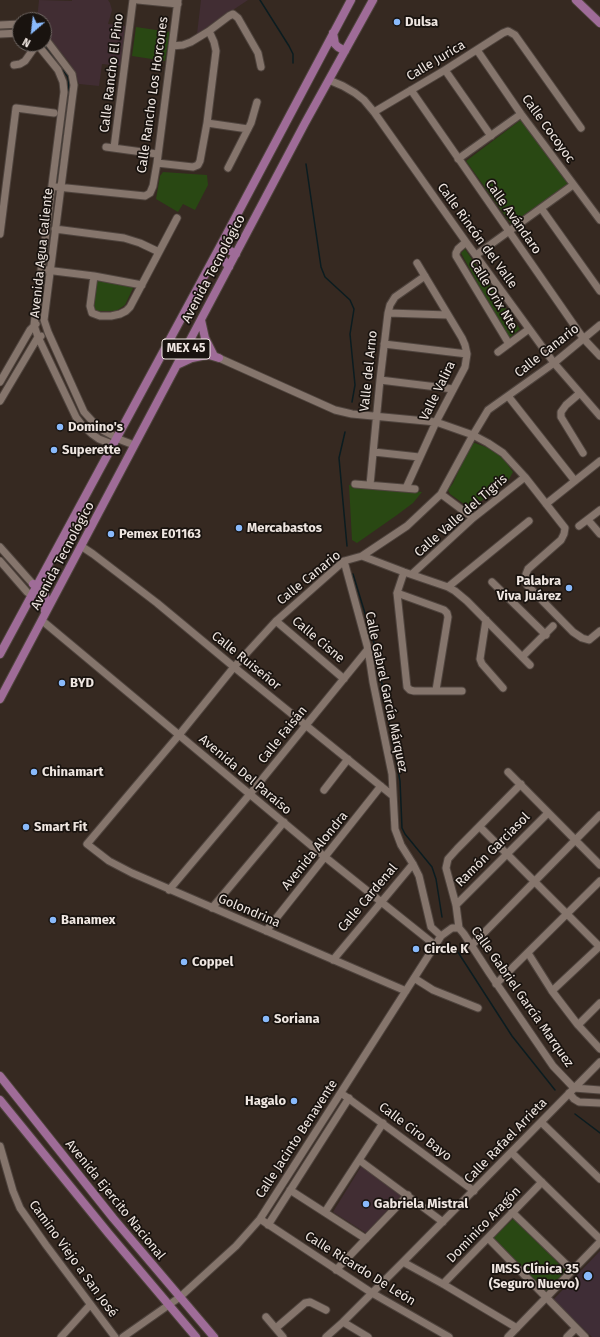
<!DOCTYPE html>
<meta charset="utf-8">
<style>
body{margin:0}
#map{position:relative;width:600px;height:1337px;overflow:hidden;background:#362921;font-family:"Fira Sans",sans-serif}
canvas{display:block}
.north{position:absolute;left:12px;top:12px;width:40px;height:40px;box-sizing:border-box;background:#19130f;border:1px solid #6f6763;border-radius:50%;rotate:208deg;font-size:11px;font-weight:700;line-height:16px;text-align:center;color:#efe6e1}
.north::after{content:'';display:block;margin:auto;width:14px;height:18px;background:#89bafc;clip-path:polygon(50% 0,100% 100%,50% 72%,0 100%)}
</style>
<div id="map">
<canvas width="600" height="1337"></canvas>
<div class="north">N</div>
</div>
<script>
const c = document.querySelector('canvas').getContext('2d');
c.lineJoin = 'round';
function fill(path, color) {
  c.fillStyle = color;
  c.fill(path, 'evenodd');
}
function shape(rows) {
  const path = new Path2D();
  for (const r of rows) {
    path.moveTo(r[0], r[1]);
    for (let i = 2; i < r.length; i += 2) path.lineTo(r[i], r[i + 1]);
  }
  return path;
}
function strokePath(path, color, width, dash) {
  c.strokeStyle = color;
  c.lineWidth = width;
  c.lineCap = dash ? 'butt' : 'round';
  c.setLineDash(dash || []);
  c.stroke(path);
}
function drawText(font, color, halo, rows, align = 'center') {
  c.font = font + ' "Fira Sans",sans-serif';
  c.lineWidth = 3.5;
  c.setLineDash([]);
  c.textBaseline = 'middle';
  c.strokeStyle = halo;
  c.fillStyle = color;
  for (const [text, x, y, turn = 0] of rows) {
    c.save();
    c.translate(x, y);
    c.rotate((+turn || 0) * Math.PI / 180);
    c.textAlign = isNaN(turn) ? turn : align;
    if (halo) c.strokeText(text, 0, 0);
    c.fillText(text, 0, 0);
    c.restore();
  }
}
fill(shape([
 [39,0,72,1,72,0,108,0,110,3,112,10,108,24,125,26,122,66,102,64,99,86,79,84,74,71,69,62,44,32,44,20,37,20],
 [201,0,248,0,197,34],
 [362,1165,402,1195,366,1233,333,1212]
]), '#412d33');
fill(shape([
 [600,1251,600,1337,592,1337,553,1300]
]), '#3f2d36');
fill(shape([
 [136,27,170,32,165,61,132,56],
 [522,119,568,184,511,224,466,161],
 [163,172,207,175,208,185,195,210,183,204,178,212,156,199,160,176],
 [465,249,520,329,508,339,461,253],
 [94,280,134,286,125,305,116,311,94,311,91,306],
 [472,442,494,450,503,458,513,472,508,481,471,509,450,494,448,490,453,483],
 [349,485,422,492,413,503,397,515,357,543,352,540],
 [514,1218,566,1271,546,1291,493,1238]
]), '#294813');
strokePath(shape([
 [260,0,289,46,293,54,293,63],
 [44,44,68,77,69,89,57,181],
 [306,164,321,267,325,277,350,300,354,309,350,334,355,385,352,402],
 [345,432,339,458,347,546],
 [353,574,375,646,400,781,402,828,405,834,432,867,436,879,442,917],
 [454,946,512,1036,555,1090],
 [575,1114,600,1133]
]), '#0b1c20', 1.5);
const minor = shape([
 [138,0,178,4],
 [0,25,20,24],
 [0,34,20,33],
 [44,37,72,74,74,85,44,320,48,332,84,412,94,423,104,431,121,440,134,445],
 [37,44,58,70,63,82,64,92,34,325,38,337,76,417,82,425,92,434,99,439,112,444],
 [172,46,183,45,191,42,209,31,229,16,233,14,238,18,258,53,261,67],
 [477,50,521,114,600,220],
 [14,65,20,64,25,61,37,44],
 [445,70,491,136],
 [329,80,343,86,355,93,364,100,374,112,466,242,554,363,600,416],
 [411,90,583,338,600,356],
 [374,112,445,70,503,33,508,31,515,35,581,128],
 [207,123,248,129],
 [106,147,157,154],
 [114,148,133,0],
 [458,159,521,114],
 [157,163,193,167,198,165,200,161,207,123,216,51,214,42,209,31],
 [228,168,251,123,257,102],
 [57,187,145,196,150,193,153,186,157,163,178,0],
 [541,208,600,291],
 [55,229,124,238,140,243,159,252],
 [0,234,16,108,54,113],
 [466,242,458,249,456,253,456,256,509,344],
 [476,255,573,185],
 [46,270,94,276,142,285],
 [94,276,90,306,92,313,100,316,111,316,120,314,126,311,130,307,177,218],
 [388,313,448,315],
 [189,343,219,358,335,410,352,414,436,422,473,435,488,443,503,453,525,477,565,528,564,534,561,540,528,569,526,574,525,580,527,585,573,632,582,638,589,640,600,631],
 [384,344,467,354],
 [498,352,529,329],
 [380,380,453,389],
 [0,382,30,330,36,324],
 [580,393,566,405,561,412,561,417,583,453],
 [508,396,575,481],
 [0,401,38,337,41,336],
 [374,452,419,457],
 [355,484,415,489],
 [370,485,380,380,388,313,390,305,395,297,425,276],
 [406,488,436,422,465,367,467,354,465,345,462,338,417,263],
 [441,494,473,518],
 [546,504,600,461],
 [588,520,600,534],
 [579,526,600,510],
 [81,546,93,554,157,603,234,667,393,796],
 [0,547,32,583],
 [362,556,404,572,448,587,455,591,467,601,530,665],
 [0,561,27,592,31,595],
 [344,561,368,649,373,682,392,774,395,829,401,845,413,864,419,876,431,927,441,936],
 [404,572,397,593,407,687,410,690,414,691,462,691],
 [412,574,473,518,525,477],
 [492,582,546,635],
 [448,587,529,521],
 [397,593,444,610,447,613,448,617,436,690],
 [486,620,480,659,482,664,503,688],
 [276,621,344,679],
 [41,622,45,623,325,857,435,945],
 [522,657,553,626],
 [508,772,600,865],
 [521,784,457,849,448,859,446,868,456,905,459,928,464,934,490,974,553,1066,574,1088,600,1090],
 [324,790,348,759],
 [480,827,600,947],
 [169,890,250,794,368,649],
 [456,905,548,813],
 [212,908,284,822],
 [266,931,381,786],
 [471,946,600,815],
 [528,953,552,991,578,1025,600,1049],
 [333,960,413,864],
 [414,978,433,990,478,1008],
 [496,984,600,881],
 [406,991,132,873,109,861,87,844,179,735,234,667,276,621,344,561,362,556,407,526,441,494,473,435,488,410,554,363,600,325],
 [552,991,599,947],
 [578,1025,600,1003],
 [341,1093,474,1191],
 [569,1093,574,1099,579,1102,600,1103],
 [541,1122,600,1179],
 [0,1146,13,1191,20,1208,46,1245,115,1337],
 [512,1153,600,1239],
 [359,1160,443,1222],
 [290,1190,366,1239],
 [325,1212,383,1123],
 [512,1212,572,1270],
 [260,1219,372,1293,449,1337],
 [268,1225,349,1098],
 [488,1238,585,1337],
 [403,1262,443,1284,517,1328],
 [336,1270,408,1195],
 [443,1284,542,1182],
 [266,1317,283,1337],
 [343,1322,368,1337],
 [276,1328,305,1303,310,1302,326,1310],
 [61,1337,90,1305],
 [123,1337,180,1297,236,1246,260,1219,441,936,452,928,459,928],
 [326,1337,343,1322,403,1262,600,1062],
 [508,1337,600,1242],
 [567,1337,576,1328]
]);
const major = shape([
 [576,0,600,23],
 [333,33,335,44,338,47,345,51],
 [223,241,227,249,236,254],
 [214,258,219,257,223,259,229,267],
 [201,320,205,338,213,354],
 [177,365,192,358,202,356,209,355,219,358],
 [33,584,45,595,46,600,45,611],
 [0,654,223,241,351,0],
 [0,699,305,123,373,0],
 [0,1076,113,1218,214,1337],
 [0,1100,109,1234,196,1337]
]);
strokePath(minor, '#4f443e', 9);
strokePath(major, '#4f443e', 10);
strokePath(minor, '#85756c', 7);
strokePath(major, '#9f6c98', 8);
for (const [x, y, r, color] of [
 [397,22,4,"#89bafc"],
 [60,427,4,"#89bafc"],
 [54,450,4,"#89bafc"],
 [239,528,4,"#89bafc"],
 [111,534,4,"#89bafc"],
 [569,588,4,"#89bafc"],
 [62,683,4,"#89bafc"],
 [34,772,4,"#89bafc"],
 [26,827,4,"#89bafc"],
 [53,920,4,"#89bafc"],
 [416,949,4,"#89bafc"],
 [184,962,4,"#89bafc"],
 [266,1019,4,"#89bafc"],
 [294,1101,4,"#89bafc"],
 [366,1204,4,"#89bafc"],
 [588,1276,5,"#89bafc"]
]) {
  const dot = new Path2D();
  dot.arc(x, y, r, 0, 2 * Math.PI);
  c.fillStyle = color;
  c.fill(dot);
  strokePath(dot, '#19130f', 1.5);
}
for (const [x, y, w] of [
 [186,349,48]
]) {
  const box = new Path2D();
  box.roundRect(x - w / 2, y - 10, w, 20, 3);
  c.fillStyle = '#19130f';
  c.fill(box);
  strokePath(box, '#efe6e1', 1);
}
drawText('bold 12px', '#efe6e1', null, [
 ["MEX 45",186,349]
]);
drawText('bold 13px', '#efe6e1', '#19130f', [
 ["Dulsa",405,22],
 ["Domino's",68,427],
 ["Superette",62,450],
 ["Mercabastos",247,528],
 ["Pemex E01163",119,534],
 ["Palabra",561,581,"right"],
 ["Viva Juárez",561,596,"right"],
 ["BYD",70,683],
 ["Chinamart",42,772],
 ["Smart Fit",34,827],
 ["Banamex",61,920],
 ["Circle K",424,949],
 ["Coppel",192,962],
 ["Soriana",274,1019],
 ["Hagalo",286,1101,"right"],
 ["Gabriela Mistral",374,1204],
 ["IMSS Clínica 35",579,1269,"right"],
 ["(Seguro Nuevo)",579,1284,"right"]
], 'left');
drawText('13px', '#efe6e1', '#19130f', [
 ["Calle Jurica",436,61,-31],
 ["Calle Rancho El Pino",112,73,-83],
 ["Calle Rancho Los Horcones",153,95,-82],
 ["Calle Cocoyoc",548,129,54],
 ["Calle Avándaro",513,217,55],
 ["Calle Rincón del Valle",477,236,54],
 ["Avenida Agua Caliente",42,253,-84],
 ["Avenida Tecnológico",214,269,-62],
 ["Calle Orix Nte.",494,296,59],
 ["Calle Canario",547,351,-38],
 ["Valle del Arno",369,371,-84],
 ["Valle Valira",438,391,-64],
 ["Calle Valle del Tigris",461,516,-41],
 ["Avenida Tecnológico",63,556,-62],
 ["Calle Canario",309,578,-39],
 ["Calle Cisne",318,640,40],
 ["Calle Ruiseñor",246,661,39],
 ["Calle Gabrel García Márquez",386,692,78],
 ["Calle Faisán",283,735,-51],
 ["Avenida Del Paraíso",245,775,40],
 ["Ramón Garciasol",493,850,-45],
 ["Avenida Alondra",315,851,-51],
 ["Calle Cardenal",368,898,-50],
 ["Golondrina",249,911,23],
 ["Calle Gabriel García Marquez",522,997,55],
 ["Calle Ciro Bayo",415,1132,37],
 ["Calle Jacinto Benavente",297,1139,-57],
 ["Calle Rafael Arrieta",506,1141,-46],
 ["Avenida Ejercito Nacional",115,1200,51],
 ["Dominico Aragón",484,1225,-46],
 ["Camino Viejo a San José",73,1259,54],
 ["Calle Ricardo De León",360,1269,32]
]);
</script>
